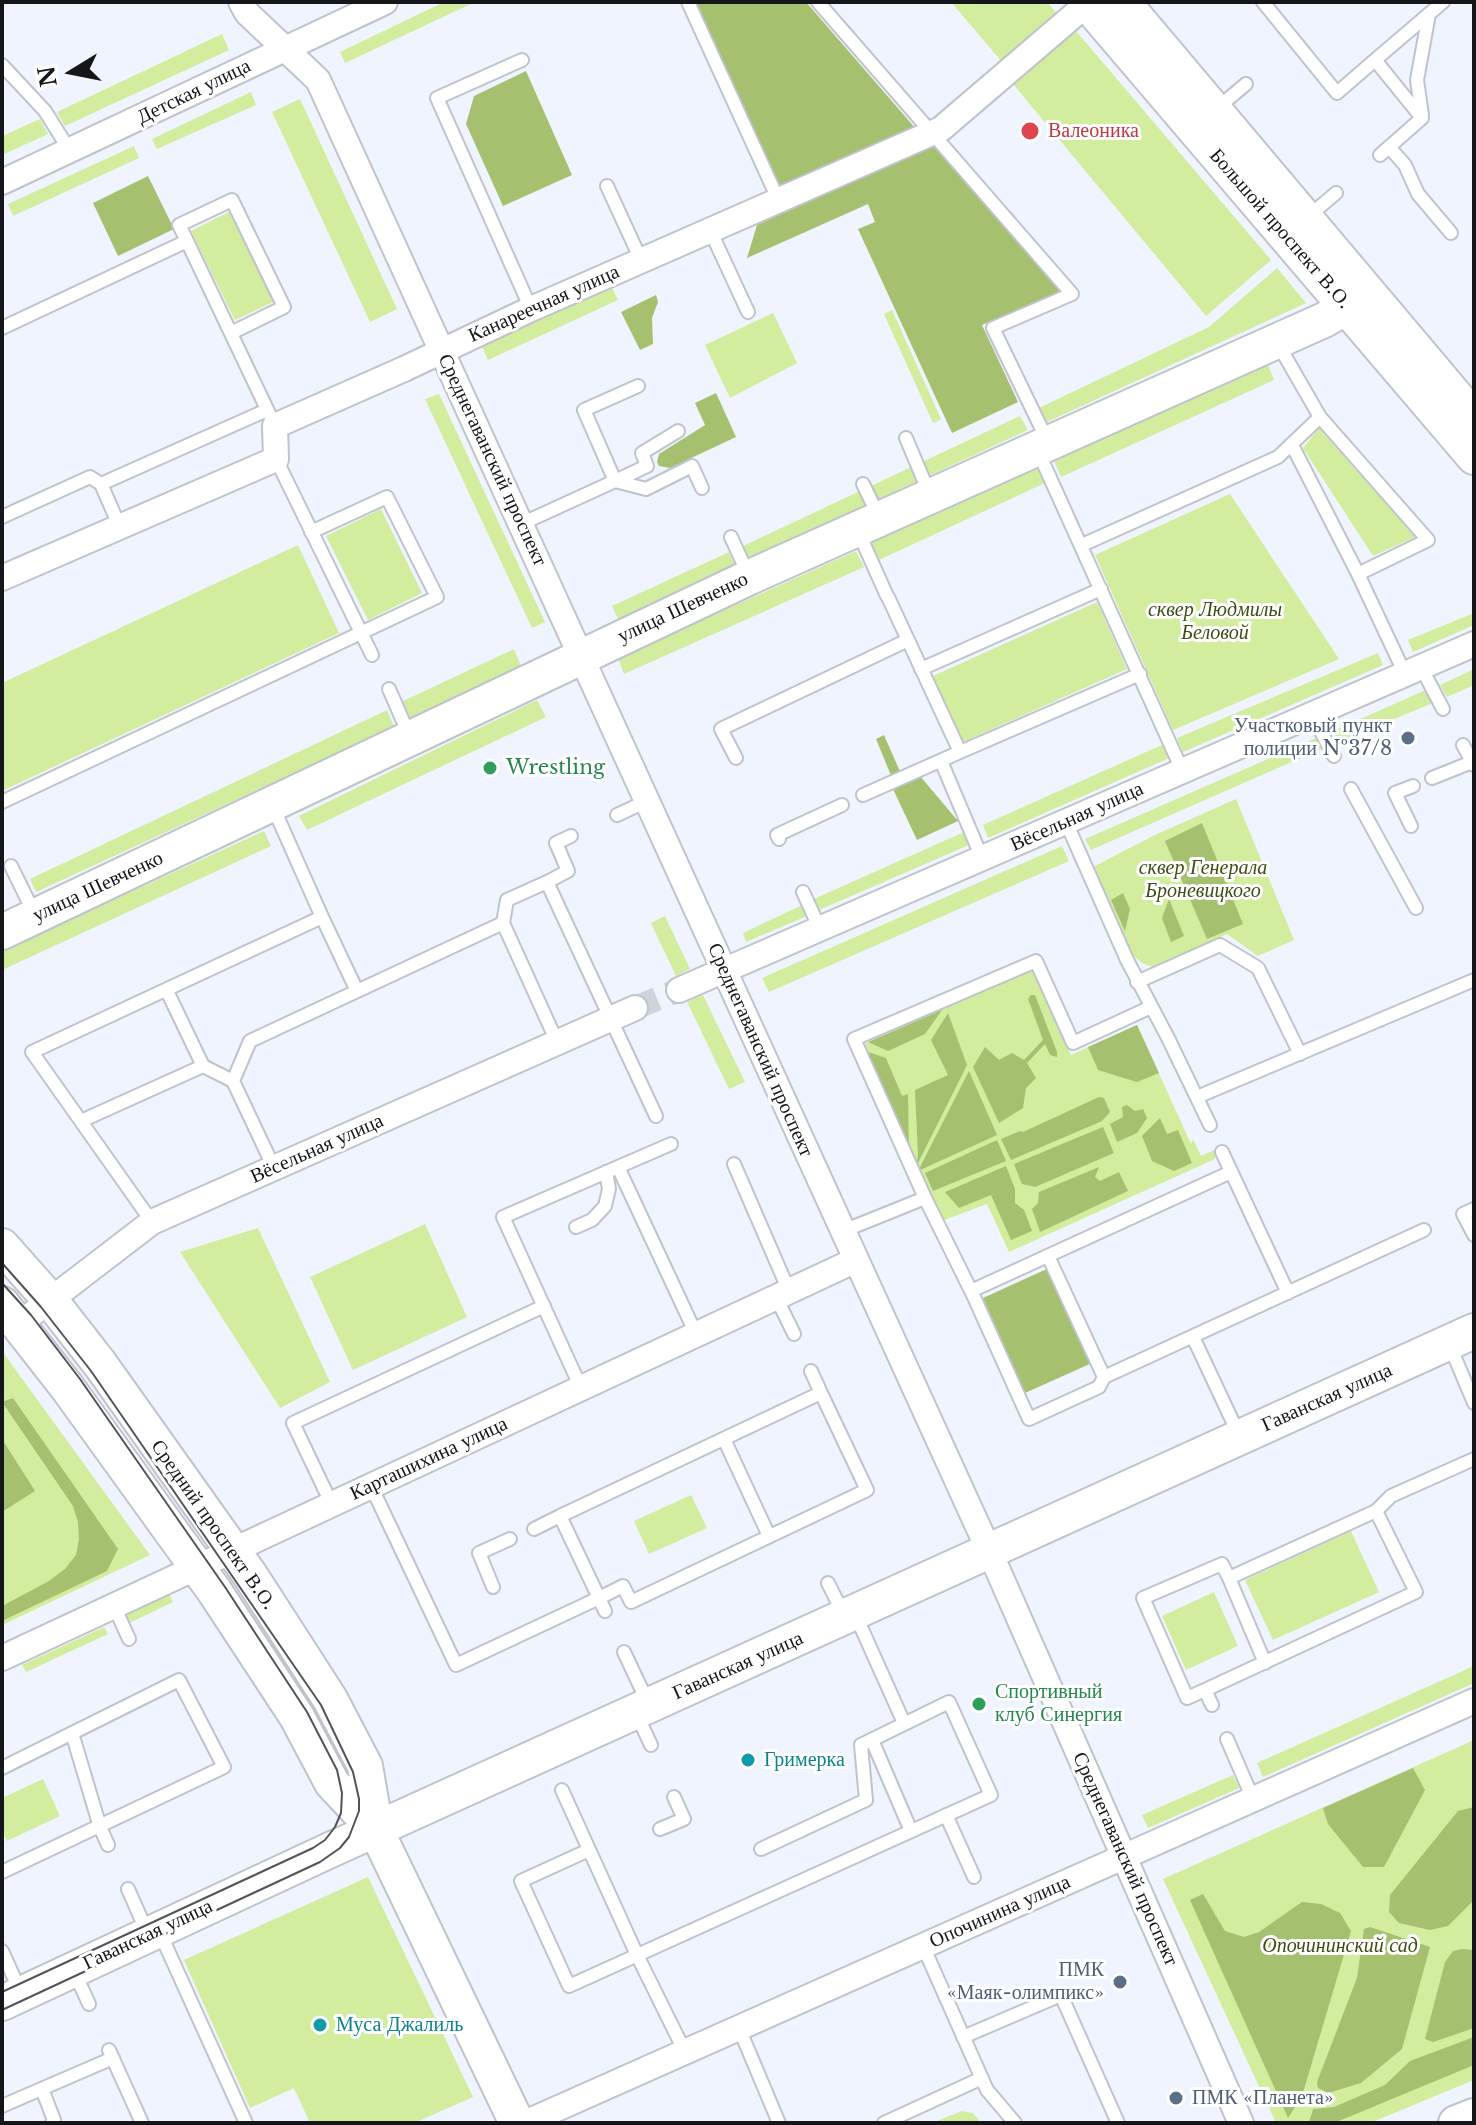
<!DOCTYPE html>
<meta charset="utf-8">
<style>
body{margin:0}
#map{position:relative;width:1476px;height:2125px;overflow:hidden;background:#f0f4fe;font-family:"Libre Baskerville",serif}
canvas{display:block}
.frame{position:absolute;inset:0;border:4px solid #15161a;pointer-events:none}
.north{position:absolute;left:32px;top:32px;width:80px;height:80px;-webkit-text-stroke:6px #fff;paint-order:stroke;rotate:260deg;font-size:22px;font-weight:700;line-height:32px;text-align:center;color:#15161a}
.north::after{content:'';display:block;margin:auto;width:28px;height:36px;background:#15161a;clip-path:polygon(50% 0,100% 100%,50% 72%,0 100%)}
</style>
<div id="map">
<canvas width="1476" height="2125"></canvas>
<div class="frame"></div>
<div class="north">N</div>
</div>
<script>
const c = document.querySelector('canvas').getContext('2d');
c.lineJoin = 'round';
function fill(path, color) {
  c.fillStyle = color;
  c.fill(path, 'evenodd');
}
function shape(rows) {
  const path = new Path2D();
  for (const r of rows) {
    path.moveTo(r[0], r[1]);
    for (let i = 2; i < r.length; i += 2) path.lineTo(r[i], r[i + 1]);
  }
  return path;
}
function strokePath(path, color, width, dash) {
  c.strokeStyle = color;
  c.lineWidth = width;
  c.lineCap = dash ? 'butt' : 'round';
  c.setLineDash(dash || []);
  c.stroke(path);
}
function drawText(font, color, halo, rows, align = 'center') {
  c.font = font + ' "Libre Baskerville",serif';
  c.lineWidth = 6;
  c.setLineDash([]);
  c.textBaseline = 'middle';
  c.strokeStyle = halo;
  c.fillStyle = color;
  for (const [text, x, y, turn = 0] of rows) {
    c.save();
    c.translate(x, y);
    c.rotate((+turn || 0) * Math.PI / 180);
    c.textAlign = isNaN(turn) ? turn : align;
    if (halo) c.strokeText(text, 0, 0);
    c.fillText(text, 0, 0);
    c.restore();
  }
}
fill(shape([
 [444,2,475,2,345,63,340,52],
 [951,2,1047,2,1058,15,1002,62],
 [1076,31,1271,260,1206,316,1013,84],
 [222,34,229,50,65,126,57,112],
 [251,92,256,105,157,149,152,139],
 [300,99,397,309,370,322,272,112],
 [40,119,48,134,2,155,2,136],
 [134,146,139,158,13,216,8,204],
 [231,211,275,301,235,320,191,231],
 [1277,268,1306,303,1047,422,1039,408,1209,327],
 [610,283,618,300,488,360,480,342],
 [892,310,941,419,933,423,884,314],
 [773,313,797,363,730,398,705,345],
 [1267,362,1274,380,1061,477,1053,459],
 [439,394,545,622,532,628,425,399],
 [1020,416,1028,430,749,559,743,546],
 [1319,428,1415,537,1373,556,1303,448],
 [1036,465,1045,483,879,560,870,542],
 [1230,494,1339,659,1173,730,1095,555],
 [381,509,422,593,368,620,326,536],
 [298,545,339,633,2,791,2,683],
 [856,551,864,567,624,674,618,658],
 [729,552,735,566,618,619,612,606],
 [1097,602,1127,669,963,742,933,676],
 [1474,613,1474,625,1413,652,1408,640],
 [514,649,522,668,409,719,401,702],
 [1378,653,1383,665,1183,752,1177,738],
 [1474,669,1474,685,1447,697,1440,685],
 [1426,690,1433,703,1338,742,1333,731],
 [537,700,546,717,307,830,299,816],
 [387,710,394,727,36,892,30,879],
 [1316,738,1321,749,1091,850,1085,839],
 [1164,744,1169,758,988,838,983,825],
 [1236,799,1294,940,1258,956,1227,934,1162,965,1153,967,1142,963,1128,951,1091,868,1157,834],
 [264,831,271,846,2,970,2,951],
 [964,832,969,845,819,910,814,899],
 [1062,846,1069,861,769,992,762,978],
 [802,905,807,916,746,942,743,933],
 [665,916,690,969,676,976,651,923],
 [1032,969,1071,1055,1137,1025,1191,1144,1193,1139,1201,1156,1217,1149,1215,1159,1009,1252,987,1204,939,1222,860,1046],
 [703,995,745,1082,729,1089,687,1002],
 [425,1224,467,1317,353,1370,310,1277],
 [258,1228,330,1382,280,1408,180,1252],
 [2,1351,150,1555,2,1625],
 [691,1495,707,1528,649,1554,634,1521],
 [1351,1531,1379,1592,1273,1640,1245,1580],
 [1214,1592,1238,1646,1186,1670,1162,1616],
 [169,1594,173,1602,119,1628,115,1620],
 [104,1627,108,1634,26,1672,22,1665],
 [1474,1666,1474,1683,1263,1777,1257,1763],
 [1474,1740,1474,2080,1370,2123,1276,2123,1163,1879],
 [1233,1775,1239,1788,1148,1828,1142,1815],
 [43,1779,60,1816,7,1841,2,1831,2,1798],
 [368,1877,473,2097,414,2123,310,2123,294,2088,250,2108,184,1960],
 [962,2111,973,2113,981,2123,932,2123]
]), '#d1ed9d');
fill(shape([
 [692,2,806,2,916,129,777,189],
 [526,71,572,175,503,206,466,124,474,96],
 [933,146,1060,291,982,325,1018,402,952,433,858,229,875,222,868,204,747,258,757,225],
 [148,176,174,229,118,256,93,203],
 [656,295,658,302,652,318,653,344,640,350,621,312],
 [716,393,736,437,670,468,659,466,657,462,659,454,705,425,695,403],
 [884,735,901,774,892,778,876,739],
 [920,776,958,821,917,840,892,787],
 [1202,823,1243,924,1207,939,1165,841],
 [1123,893,1130,909,1125,931,1111,900],
 [1169,899,1184,936,1171,942,1162,918],
 [1031,995,1035,995,1057,1052,1057,1057,1050,1055,1045,1044,1027,1063,1036,1078,1026,1088,1023,1108,999,1123,973,1067,985,1047,999,1060,1012,1053,1024,1060,1043,1040,1028,999],
 [942,1010,925,1034,888,1051,868,1042],
 [948,1013,967,1065,916,1167,918,1155,915,1090,948,1075,931,1040],
 [1137,1025,1159,1073,1137,1082,1098,1070,1088,1047],
 [862,1050,886,1058,902,1096,908,1094,909,1153],
 [969,1071,997,1135,918,1171],
 [1099,1097,1104,1098,1110,1112,1102,1121,1011,1160,1001,1139,1020,1131,1023,1132],
 [1127,1105,1135,1111,1143,1109,1147,1118,1137,1133,1117,1142,1110,1124,1123,1117,1122,1107],
 [1160,1118,1167,1134,1178,1130,1192,1163,1174,1171,1152,1161,1142,1136],
 [1103,1127,1114,1153,1035,1187,1022,1184,1014,1164],
 [997,1140,1006,1161,933,1191,925,1173],
 [1006,1166,1015,1189,1015,1203,1024,1210,1032,1231,1011,1240,991,1195,959,1208,945,1192],
 [1099,1167,1095,1177,1100,1181,1119,1172,1128,1191,1040,1232,1032,1209,1038,1203,1039,1192],
 [1049,1268,1092,1363,1025,1393,983,1298],
 [13,1398,118,1549,107,1571,2,1621,2,1603,4,1605,49,1581,65,1569,76,1555,79,1539,78,1522,73,1506,2,1402],
 [2,1439,35,1491,5,1510,2,1509],
 [1413,1768,1425,1790,1384,1867,1363,1867,1328,1824,1323,1808],
 [1474,1807,1474,1900,1448,1926,1430,1930,1399,1923,1389,1912,1390,1895,1458,1811],
 [1203,1894,1225,1931,1244,1937,1259,1932,1302,1902,1321,1904,1340,1913,1351,1931,1302,2096,1288,2118,1190,1900],
 [1370,1927,1430,1947,1402,2049,1361,2083,1328,2093,1318,2088,1317,2082,1357,1978,1364,1929],
 [1462,1949,1474,1950,1474,2028,1433,2042,1425,2039,1445,1962,1453,1951],
 [1474,2037,1474,2065,1334,2123,1309,2123,1313,2109,1334,2107,1385,2085,1410,2061]
]), '#a5c06f');
strokePath(shape([
 [635,1008,679,990]
]), '#cfd3dc', 24, [24, 12]);
const lane = shape([
 [688,2,778,199],
 [818,2,1072,294,993,328,1048,442],
 [1263,2,1337,93,1375,60,1422,118,1380,155],
 [522,60,437,98,531,309],
 [1375,60,1443,2],
 [2,65,45,111,70,151],
 [1215,110,1246,84],
 [1422,115,1417,80,1429,14],
 [1389,147,1405,165,1418,194,1451,233],
 [607,186,641,260],
 [1309,216,1336,193],
 [710,230,748,312],
 [187,241,179,225,232,200,284,307,231,333],
 [2,328,187,241,275,426],
 [1278,344,1320,417,1428,540,1358,574,1405,674],
 [638,386,584,410,615,481,647,466,642,453,678,431],
 [906,438,930,495],
 [1292,445,1358,574],
 [1037,449,1182,770],
 [276,459,372,655],
 [101,484,119,525],
 [863,484,879,517],
 [2,517,90,477,101,484,267,410],
 [521,524,615,481,646,489,692,466,702,488],
 [857,529,887,596],
 [731,537,748,574],
 [1082,545,1278,457,1320,417],
 [1421,667,1443,709],
 [921,669,1101,589],
 [389,689,410,737],
 [1312,715,1334,756],
 [1463,745,1474,765],
 [960,752,1140,674],
 [736,758,721,729,908,640],
 [941,761,982,858],
 [1432,778,1472,762],
 [1351,789,1416,908],
 [863,795,960,752,888,597],
 [2,802,437,597,387,497,311,532],
 [617,815,647,801],
 [1066,822,1127,960,1168,1038,1210,1125],
 [1411,826,1395,793,1413,786],
 [779,839,777,835,842,805],
 [11,866,34,913],
 [547,882,568,871,556,843,571,836],
 [803,892,820,929],
 [322,917,357,991],
 [503,923,507,900,547,882,656,1116],
 [1137,982,1220,945,1258,968,1300,1054],
 [167,991,203,1066,233,1081],
 [1197,1097,1474,980],
 [81,1121,203,1066],
 [1222,1152,1288,1293],
 [734,1164,789,1291],
 [618,1167,671,1144],
 [274,1168,233,1081,250,1041,503,923,557,1042],
 [1474,1209,1463,1214,1474,1235],
 [152,1222,32,1052,322,917,273,807],
 [576,1227,592,1220,605,1206,609,1189,606,1172],
 [843,1231,925,1198],
 [1048,1256,1104,1377,1099,1387,1029,1419,974,1297,925,1198,854,1039,1036,961,1073,1043,1151,1007],
 [971,1291,1231,1172],
 [776,1297,794,1334],
 [1193,1337,1239,1435],
 [1450,1346,1474,1403],
 [811,1371,821,1393],
 [1104,1377,1424,1230],
 [581,1388,503,1217,618,1167,696,1334],
 [724,1439,769,1536],
 [371,1486,456,1665,599,1598,605,1611],
 [332,1505,293,1423,544,1306],
 [534,1529,560,1516,810,1398,821,1393,867,1490,631,1602,623,1586,599,1598,560,1516],
 [1229,1578,1265,1663],
 [828,1583,844,1615],
 [493,1587,479,1553,510,1539],
 [114,1606,129,1639],
 [856,1616,904,1723],
 [624,1652,648,1703],
 [1205,1690,1416,1592,1376,1511],
 [1212,1705,1205,1690,1187,1698,1143,1598,1222,1564,1229,1578,1376,1511,1391,1496,1474,1459],
 [637,1715,651,1745],
 [72,1733,100,1827,108,1845],
 [1227,1739,1253,1799],
 [872,1740,911,1831],
 [2,1768,179,1680,224,1767,2,1872],
 [562,1790,637,1955,685,2052],
 [946,1815,974,1877],
 [660,1829,684,1819,674,1797],
 [589,1850,521,1881,569,1986,991,1795,949,1702,861,1745,866,1800,761,1849],
 [128,1889,147,1932],
 [160,1933,246,2123],
 [923,1946,987,2090,1015,2123],
 [2,1951,20,1991],
 [74,1971,89,2004],
 [739,2028,779,2123],
 [963,2037,1061,1995,1118,2123],
 [109,2050,142,2123],
 [42,2089,54,2120,52,2123],
 [2,2106,113,2058],
 [884,2123,982,2078]
]);
const street = shape([
 [241,2,247,13,318,80,996,1566,1241,2123],
 [2,182,385,2],
 [2,578,276,459,275,426,404,369,531,309,941,129,1087,4],
 [679,990,1474,644],
 [19,1324,152,1222,635,1008],
 [2,1658,856,1260],
 [525,2123,1474,1701]
]);
const secondary = shape([
 [1086,2,1474,457],
 [1123,2,1474,418],
 [2,932,750,577,1324,320,1347,307,1366,291],
 [2,1246,50,1300,100,1364,250,1575,330,1699,365,1766,376,1830],
 [2,1304,67,1387,215,1592,297,1717,332,1783,376,1830,517,2123],
 [2,2003,328,1851,1474,1331],
 [1456,2123,1474,2116]
]);
strokePath(lane, '#bfc3cc', 16);
strokePath(street, '#bfc3cc', 28);
strokePath(secondary, '#bfc3cc', 38);
strokePath(lane, '#fff', 12);
strokePath(street, '#fff', 24);
strokePath(secondary, '#fff', 34);
strokePath(shape([
 [2,1263,41,1307,91,1371,321,1705,353,1772,359,1799,359,1811,349,1837,340,1848,320,1862,2,2010],
 [2,1283,31,1315,80,1379,225,1587,307,1712,337,1770,342,1793,341,1813,335,1827,325,1840,313,1848,2,1992]
]), '#525459', 2);
for (const [x, y, r, color] of [
 [1030,131,10,"#e0444e"],
 [1408,738,8,"#5c6f8a"],
 [490,768,8,"#2e9e5b"],
 [979,1704,8,"#2e9e5b"],
 [748,1760,8,"#0f9aa8"],
 [1120,1982,8,"#5c6f8a"],
 [320,2025,8,"#0f9aa8"],
 [1176,2098,8,"#5c6f8a"]
]) {
  const dot = new Path2D();
  dot.arc(x, y, r, 0, 2 * Math.PI);
  c.fillStyle = color;
  c.fill(dot);
  strokePath(dot, '#fff', 3);
}
drawText('20px', '#15161a', '#fff', [
 ["Детская улица",194,92,-26],
 ["Большой проспект В.О.",1280,229,49],
 ["Канареечная улица",544,304,-24],
 ["Среднегаванский проспект",492,460,65],
 ["улица Шевченко",683,608,-25],
 ["Вёсельная улица",1077,817,-24],
 ["улица Шевченко",98,887,-25],
 ["Среднегаванский проспект",760,1050,66],
 ["Вёсельная улица",317,1149,-24],
 ["Гаванская улица",1327,1398,-24],
 ["Карташихина улица",429,1459,-25],
 ["Средний проспект В.О.",213,1525,55],
 ["Гаванская улица",738,1666,-24],
 ["Среднегаванский проспект",1125,1859,66],
 ["Опочинина улица",1000,1912,-24],
 ["Гаванская улица",148,1935,-25]
]);
drawText('20px', '#be3a42', '#fff', [
 ["Валеоника",1048,131]
], 'left');
drawText('italic 20px', '#3c4d12', '#fff', [
 ["сквер Людмилы",1215,610],
 ["Беловой",1215,633],
 ["сквер Генерала",1203,868],
 ["Броневицкого",1203,891],
 ["Опочининский сад",1340,1946]
]);
drawText('20px', '#4e5e75', '#fff', [
 ["Участковый пункт",1392,726],
 ["полиции №37/8",1392,749],
 ["ПМК",1104,1970],
 ["«Маяк-олимпикс»",1104,1993],
 ["ПМК «Планета»",1192,2098,"left"]
], 'right');
drawText('20px', '#27864d', '#fff', [
 ["Wrestling",506,768],
 ["Спортивный",995,1692],
 ["клуб Синергия",995,1715]
], 'left');
drawText('20px', '#0d838f', '#fff', [
 ["Гримерка",764,1760],
 ["Муса Джалиль",336,2025]
], 'left');
</script>
